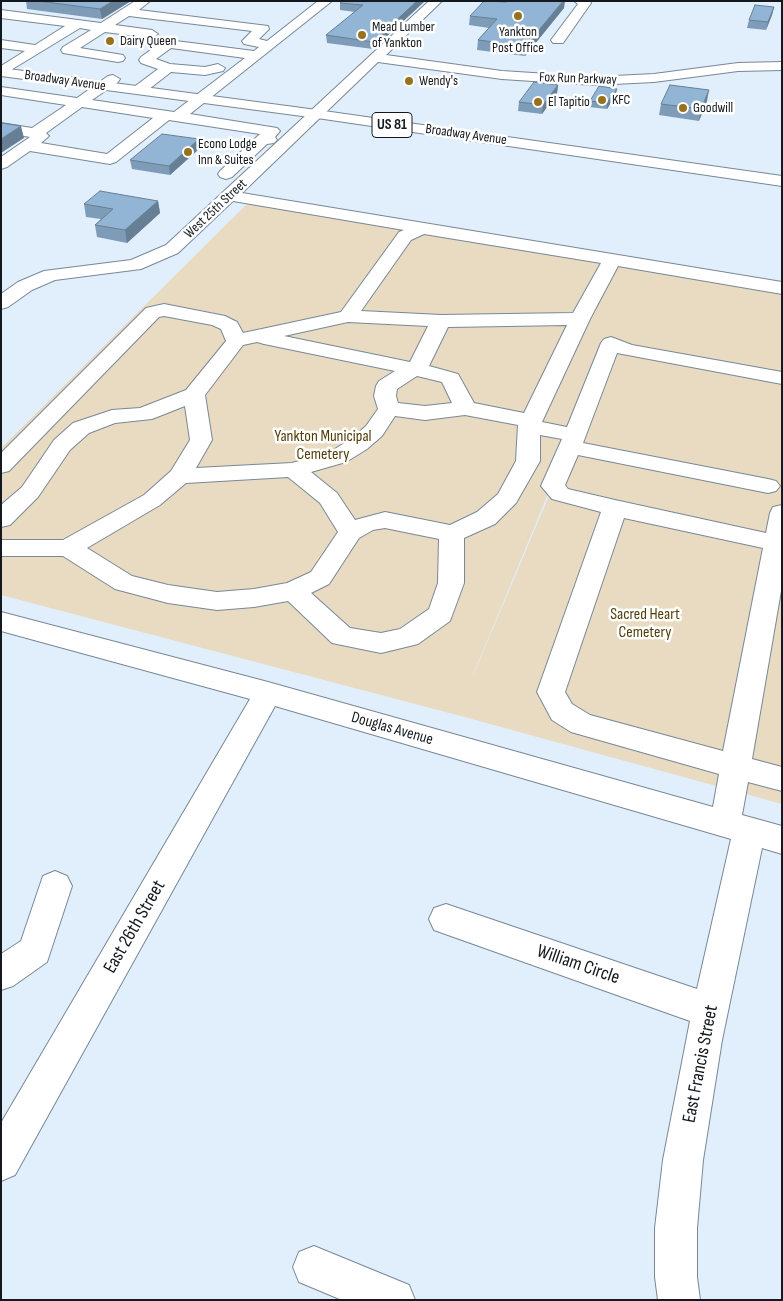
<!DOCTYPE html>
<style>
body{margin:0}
#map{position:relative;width:783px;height:1301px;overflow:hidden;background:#e1effc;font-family:"Sofia Sans Condensed",sans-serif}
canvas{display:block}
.frame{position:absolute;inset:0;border:2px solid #13191e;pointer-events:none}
</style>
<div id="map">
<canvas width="783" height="1301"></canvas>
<div class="frame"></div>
</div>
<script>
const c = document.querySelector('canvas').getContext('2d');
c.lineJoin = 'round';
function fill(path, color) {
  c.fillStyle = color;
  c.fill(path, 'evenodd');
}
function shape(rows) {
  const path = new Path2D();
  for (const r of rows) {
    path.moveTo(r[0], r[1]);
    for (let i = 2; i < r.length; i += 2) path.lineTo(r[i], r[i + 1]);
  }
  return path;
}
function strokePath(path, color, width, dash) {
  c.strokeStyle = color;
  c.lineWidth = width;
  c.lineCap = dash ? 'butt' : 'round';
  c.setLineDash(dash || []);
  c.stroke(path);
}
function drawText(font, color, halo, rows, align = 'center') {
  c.font = font + ' "Sofia Sans Condensed",sans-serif';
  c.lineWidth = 5;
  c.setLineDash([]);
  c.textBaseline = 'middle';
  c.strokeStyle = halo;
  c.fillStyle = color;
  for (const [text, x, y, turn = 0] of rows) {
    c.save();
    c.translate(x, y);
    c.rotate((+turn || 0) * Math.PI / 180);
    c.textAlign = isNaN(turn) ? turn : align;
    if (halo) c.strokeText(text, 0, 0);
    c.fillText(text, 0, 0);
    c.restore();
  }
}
fill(shape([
 [252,199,782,288,782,804,457,715,1,595,1,448],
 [580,417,553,486,473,676,473,675]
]), '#e8dbc2');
const minor = shape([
 [135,1,150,1,139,10,268,26,269,29,259,39,267,41,318,1,332,1,190,114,277,128,280,131,275,137,277,140,274,143,267,144,232,177,226,179,220,177,218,174,220,171,260,134,169,120,116,162,110,164,30,151,7,167,1,169,1,157,30,137,1,132,1,123,32,128,66,105,1,95,1,87,77,98,108,76,113,75,120,79,118,82,92,100,174,112,245,58,171,48,156,59,170,64,205,67,218,64,225,68,223,71,205,75,171,72,144,93,139,94,134,93,132,90,134,87,158,69,141,63,139,60,141,57,163,41,168,40,254,51,259,47,244,44,242,41,252,31,129,16,115,25,152,30,158,34,152,38,105,32,80,48,123,55,125,58,123,61,118,62,63,53,61,50,63,47,91,30,80,28,1,76,1,66,25,51,1,48,1,40,35,45,65,26,1,18,1,10,101,23,135,1],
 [82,107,153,118,107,154,41,143,49,136,46,133,82,107],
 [429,1,442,1,386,55,502,71,594,77,654,74,738,63,782,62,782,70,738,71,654,82,594,85,502,79,378,62,242,193,782,282,782,294,618,266,590,319,542,422,567,427,601,343,604,339,611,337,632,345,782,372,782,384,617,353,583,443,768,479,776,481,780,486,776,491,768,493,578,455,565,485,568,489,615,500,766,533,770,513,773,507,782,505,782,585,752,759,782,767,782,791,748,782,742,815,782,826,782,854,762,848,722,1040,703,1160,697,1228,697,1277,700,1300,658,1300,655,1277,655,1228,663,1160,690,1021,434,930,429,919,434,908,446,904,697,989,731,839,275,706,15,1175,1,1181,1,1123,250,699,1,631,1,612,268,682,713,807,719,774,571,732,552,720,537,692,601,512,552,499,541,486,562,439,540,435,540,461,516,503,495,524,464,538,464,583,450,621,418,644,381,653,332,643,288,601,254,607,217,610,168,603,115,589,63,556,1,556,1,540,63,540,144,495,171,471,190,440,185,406,152,419,115,423,89,433,70,450,38,497,10,525,1,527,1,505,22,487,54,440,73,423,112,410,140,408,186,390,226,341,221,329,212,325,164,316,159,317,9,471,1,473,1,453,146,308,164,304,225,316,237,322,243,333,341,312,399,232,404,230,233,201,178,253,141,269,55,280,32,290,8,307,1,309,1,294,18,282,44,271,131,260,166,245,429,1],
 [424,234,601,263,573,313,441,315,361,311,411,240,424,234],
 [348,322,428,326,410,362,284,336,348,322],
 [567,325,524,413,474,403,458,374,429,366,448,327,567,325],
 [257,342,264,344,395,371,379,381,376,386,374,396,378,409,366,426,351,439,330,452,292,463,196,468,212,440,205,395,243,345,257,342],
 [417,376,442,382,452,403,425,406,398,403,396,396,397,389,417,376],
 [465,415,518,425,516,461,498,494,477,512,450,525,385,512,355,520,337,493,311,472,346,462,367,449,382,436,395,416,425,420,465,415],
 [288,477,320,503,338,532,311,572,287,583,254,589,217,592,168,585,132,576,87,548,160,505,186,483,288,477],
 [624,518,763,548,723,751,590,715,572,704,565,692,624,518],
 [385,528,439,539,438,583,429,609,400,629,381,633,350,628,311,593,329,584,359,538,373,530,385,528],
 [574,1,590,1,591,3,563,43,553,43,551,40,578,4,574,1],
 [55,871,67,876,72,886,47,962,13,986,1,990,1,954,21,941,43,876,55,871],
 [314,1246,409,1285,415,1300,342,1300,299,1282,293,1267,299,1252,314,1246]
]);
const highway = shape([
 [1,68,317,110,782,176,782,186,317,118,1,76,1,68]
]);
strokePath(minor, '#788896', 2);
strokePath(highway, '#788896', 2);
fill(minor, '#fff');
fill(highway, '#fff');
fill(shape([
 [26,1,131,1,102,19,27,9],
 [425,1,373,49,327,43,326,35,355,12,340,10,340,3],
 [774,7,772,15,766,30,747,28,749,20],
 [564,8,525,56,477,50,478,40,489,28,469,25,470,16],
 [558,85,557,93,542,114,518,111,519,102],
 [616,94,607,109,589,107,590,101],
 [707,101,699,121,659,115,661,104],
 [199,139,200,148,170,175,132,169,130,160],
 [158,201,160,213,127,243,97,237,95,225,101,219,86,217,84,204]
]), '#7e9cb7');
fill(shape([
 [113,1,131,1,102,19,100,9],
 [417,1,425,1,373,49,373,42],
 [563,1,565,1,564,8,525,56,526,46],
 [774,7,772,15,766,30,768,22],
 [558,85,557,93,542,114,543,105],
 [617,89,616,94,607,109,607,103],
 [709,90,707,101,699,121,701,109],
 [21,126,24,138,1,153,1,139],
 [199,139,200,148,170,175,169,166],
 [158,201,160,213,127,243,125,230]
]), '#667f95');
const building = shape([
 [38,1,113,1,100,9,38,1],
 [342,1,417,1,373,42,326,35,363,5,340,3,342,1],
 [484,1,507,2,508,1,563,1,526,46,478,40,497,19,470,16,484,1],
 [755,5,774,7,768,22,749,20,755,5],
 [534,82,558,85,543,105,519,102,534,82],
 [670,85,709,90,701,109,661,104,670,85],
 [599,86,617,89,607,103,590,101,599,86],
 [1,123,21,126,1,139,1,123],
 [162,134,199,139,169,166,130,160,162,134],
 [100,191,158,201,125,230,95,225,113,209,84,204,100,191]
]);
fill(building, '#92b5d5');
strokePath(building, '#667f95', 1);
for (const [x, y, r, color] of [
 [518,16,5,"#95721b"],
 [362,35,5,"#95721b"],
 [110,41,5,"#95721b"],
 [409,81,5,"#95721b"],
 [602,100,5,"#95721b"],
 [538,102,5,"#95721b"],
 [683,108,5,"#95721b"],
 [188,152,5,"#95721b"]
]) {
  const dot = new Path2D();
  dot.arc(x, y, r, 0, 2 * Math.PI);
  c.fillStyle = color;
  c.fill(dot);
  strokePath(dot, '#fff', 2);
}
drawText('14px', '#13191e', '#fff', [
 ["Mead Lumber",372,27],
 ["of Yankton",372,43],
 ["Yankton",518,32,"center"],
 ["Post Office",518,48,"center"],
 ["Dairy Queen",120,41],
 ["Wendy's",419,81],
 ["KFC",612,100],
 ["El Tapitio",548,102],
 ["Goodwill",693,108],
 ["Econo Lodge",198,144],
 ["Inn & Suites",198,160]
], 'left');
drawText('14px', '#13191e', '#fff', [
 ["Fox Run Parkway",578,79,2],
 ["Broadway Avenue",65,81,8],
 ["Broadway Avenue",466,135,8],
 ["West 25th Street",216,209,-43]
]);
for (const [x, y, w] of [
 [392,125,40]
]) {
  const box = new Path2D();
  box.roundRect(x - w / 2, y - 12.5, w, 25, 4);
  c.fillStyle = '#fff';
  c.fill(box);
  strokePath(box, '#13191e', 1);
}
drawText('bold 15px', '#13191e', null, [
 ["US 81",392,125]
]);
drawText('16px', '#523d08', '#fff', [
 ["Yankton Municipal",323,437],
 ["Cemetery",323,455],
 ["Sacred Heart",645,615],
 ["Cemetery",645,633]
]);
drawText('16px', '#13191e', '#fff', [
 ["Douglas Avenue",392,729,16]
]);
drawText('19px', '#13191e', '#fff', [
 ["East 26th Street",135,927,-60],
 ["William Circle",578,965,19],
 ["East Francis Street",701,1064,-79]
]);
</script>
